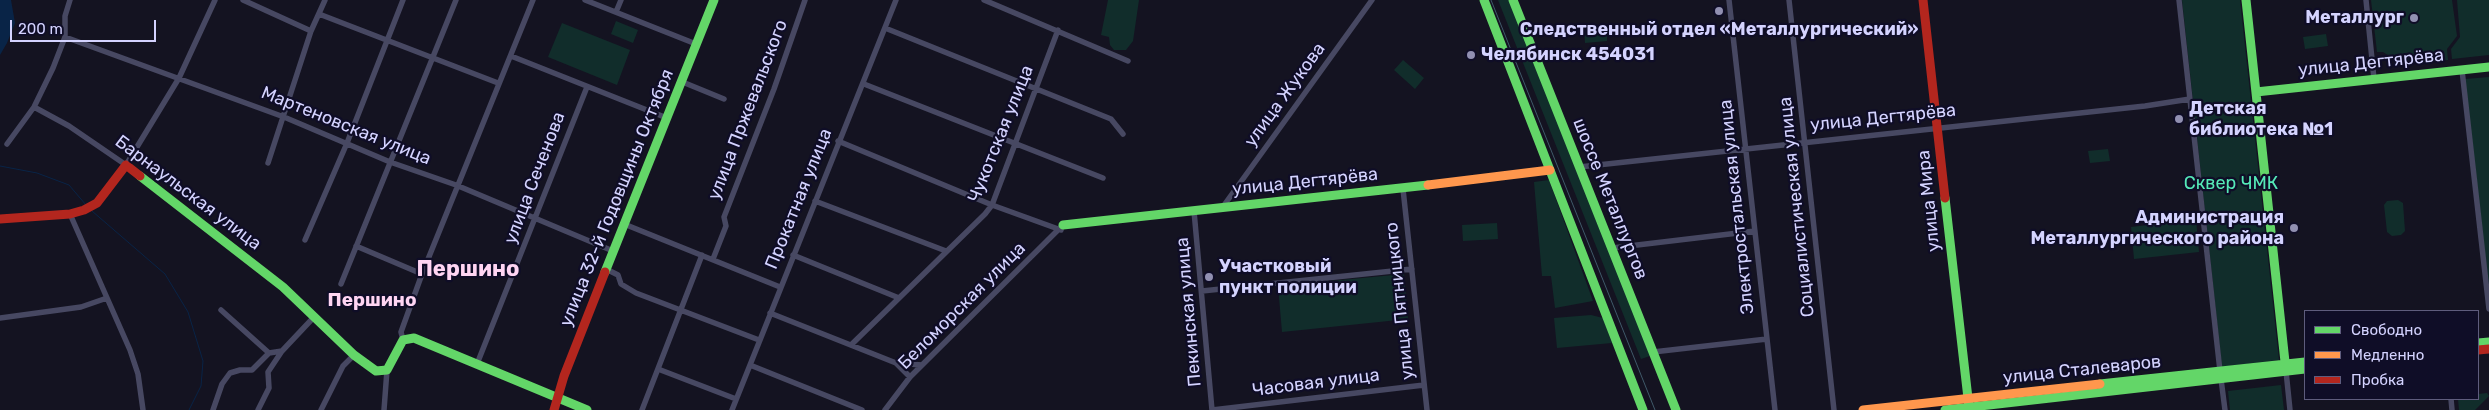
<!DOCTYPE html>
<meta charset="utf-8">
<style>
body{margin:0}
#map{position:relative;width:2489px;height:410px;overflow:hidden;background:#141321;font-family:Rubik,sans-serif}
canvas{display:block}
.legend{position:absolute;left:2304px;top:310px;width:175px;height:90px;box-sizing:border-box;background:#0f0d27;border:1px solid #5e5c7d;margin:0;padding:6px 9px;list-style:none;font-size:15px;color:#d4d3ff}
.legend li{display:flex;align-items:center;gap:10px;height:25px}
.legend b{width:25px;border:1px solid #5e5c7d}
.scale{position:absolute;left:10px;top:20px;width:146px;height:22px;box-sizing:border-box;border:2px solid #d4d3ff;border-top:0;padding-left:6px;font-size:15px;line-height:18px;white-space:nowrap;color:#d4d3ff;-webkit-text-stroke:4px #0f0d27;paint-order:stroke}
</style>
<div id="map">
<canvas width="2489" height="410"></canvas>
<ul class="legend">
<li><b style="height:6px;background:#63d668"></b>Свободно</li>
<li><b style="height:6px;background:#ff974d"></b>Медленно</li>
<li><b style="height:6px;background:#b3261e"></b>Пробка</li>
</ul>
<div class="scale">200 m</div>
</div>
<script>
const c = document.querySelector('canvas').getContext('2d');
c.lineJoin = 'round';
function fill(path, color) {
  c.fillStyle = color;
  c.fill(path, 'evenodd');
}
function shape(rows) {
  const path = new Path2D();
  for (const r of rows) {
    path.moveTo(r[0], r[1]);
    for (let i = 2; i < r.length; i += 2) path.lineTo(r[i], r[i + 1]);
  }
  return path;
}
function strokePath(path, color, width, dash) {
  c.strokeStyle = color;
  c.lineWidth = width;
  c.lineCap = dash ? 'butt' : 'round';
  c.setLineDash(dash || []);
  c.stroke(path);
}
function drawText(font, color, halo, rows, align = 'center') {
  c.font = font + ' Rubik,sans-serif';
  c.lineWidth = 4.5;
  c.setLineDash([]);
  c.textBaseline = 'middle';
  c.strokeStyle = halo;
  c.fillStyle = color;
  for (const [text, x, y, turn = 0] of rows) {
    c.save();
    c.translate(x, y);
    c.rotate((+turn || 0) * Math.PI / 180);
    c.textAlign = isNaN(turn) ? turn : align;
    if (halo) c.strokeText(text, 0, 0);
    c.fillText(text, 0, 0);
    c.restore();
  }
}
fill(shape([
 [1108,0,1139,0,1133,41,1126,50,1114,50,1110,45,1109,37,1101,35],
 [1498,0,1512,0,1653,355,1641,359],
 [2182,0,2240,0,2279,360,2222,367],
 [2371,0,2452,0,2457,36,2447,49,2448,60,2402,64,2383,52,2377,52],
 [2457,0,2489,0,2489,55,2452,59,2451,49,2460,37],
 [616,21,638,30,633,43,611,34],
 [562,23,630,50,617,85,548,57],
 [1607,28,1607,41,1585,43,1584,30],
 [2326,34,2328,46,2305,49,2303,37],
 [1403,60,1424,78,1415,89,1394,70],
 [2489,77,2489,290,2465,79],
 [2108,149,2110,161,2090,163,2088,151],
 [1549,180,1593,301,1555,308,1551,276,1542,276,1534,182],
 [2398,200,2403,203,2405,231,2401,235,2392,236,2387,232,2384,205,2387,201],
 [2196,219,2199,252,2134,259,2131,227],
 [1497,223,1498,239,1463,241,1462,225],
 [1404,274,1408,319,1282,332,1278,286],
 [1591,315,1603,318,1612,343,1557,348,1554,318],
 [2281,385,2284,410,2230,410,2228,391],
 [2487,393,2489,396,2475,410,2459,410,2458,399,2478,399,2478,394]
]), '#112d2b');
fill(shape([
 [0,0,11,0,15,23,7,43,0,55]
]), '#092447');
strokePath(shape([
 [0,166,37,173,69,185,86,205],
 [92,211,165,274,188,312,203,361,201,386,189,410]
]), '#092447', 1);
strokePath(shape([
 [243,0,311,31],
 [585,0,696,44],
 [984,0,1128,61],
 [1729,0,1775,410],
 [1789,0,1834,410],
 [2179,0,2220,371],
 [2366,0,2374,79],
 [616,12,621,0],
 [319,14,498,83],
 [885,28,1111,119,1123,134],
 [65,37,284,117,390,162,456,185,613,251],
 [511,56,667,118],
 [2462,70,2489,309],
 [680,81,724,99],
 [864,84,1103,178],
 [34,107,69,126,126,165,179,78,215,0],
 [838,141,992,205,1061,230],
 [7,144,34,107,53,68,65,37,65,16,70,0],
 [268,163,311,31,325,0],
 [1579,167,2145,106,2190,99],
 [1403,189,1427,410],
 [815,201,946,251],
 [1222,208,1372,0],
 [1194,211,1212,410],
 [70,214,130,350,138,374,143,410],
 [624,224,780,287],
 [305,240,347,143,403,0],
 [356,246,422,274],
 [1612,248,1755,231],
 [793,255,899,298],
 [713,259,726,226,724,217,774,89,805,0],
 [606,269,618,275,621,284,636,293,759,340],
 [341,284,456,0],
 [1202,291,1412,269],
 [221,310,269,353],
 [770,313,896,363],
 [0,318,81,307,107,298],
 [403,340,401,332,422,274,533,0],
 [851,345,985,214,992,205,1058,30],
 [1653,352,1767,339],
 [477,364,587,87],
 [750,365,862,410],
 [658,369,736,399],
 [2286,371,2290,410],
 [910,377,896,363,922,365],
 [2221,379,2225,410],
 [2451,399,2452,410],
 [213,410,222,384,230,373,240,370,252,370,269,353,282,351,314,317],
 [258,410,269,388,268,372,282,351],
 [321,410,343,366,354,355],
 [384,410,387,370],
 [642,410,702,255],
 [732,410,896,0],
 [885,410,910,377,1063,225],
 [1212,410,1424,385]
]), '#474862', 5.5);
strokePath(shape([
 [1484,0,1643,410],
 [1513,0,1676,410],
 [2246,0,2286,371],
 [2256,92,2489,67],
 [140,176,283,287,354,355,376,371,387,370,403,340,414,338,587,410],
 [1945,198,1969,407],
 [1063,225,1428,185],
 [605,272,714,0],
 [2478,343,2489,342],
 [2100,384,2305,362],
 [1945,410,2305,369]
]), '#63d668', 9);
strokePath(shape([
 [1428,185,1550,170],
 [1863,410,2100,384]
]), '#ff974d', 9);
strokePath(shape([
 [1923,0,1945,198],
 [0,219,70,214,84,210,97,203,126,165,140,176],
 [2478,350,2489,349],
 [554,410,564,376,605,272]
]), '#b3261e', 9);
strokePath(shape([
 [1491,0,1655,410]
]), '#405a6a', 1);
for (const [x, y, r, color] of [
 [1719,11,5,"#9190b1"],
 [2414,18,5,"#9190b1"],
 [1471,55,5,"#9190b1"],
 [2179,119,5,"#9190b1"],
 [2294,228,5,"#9190b1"],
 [1209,277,5,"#9190b1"]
]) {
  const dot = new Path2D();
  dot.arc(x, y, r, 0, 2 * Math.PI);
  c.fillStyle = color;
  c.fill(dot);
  strokePath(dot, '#0f0d27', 2);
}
drawText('bold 18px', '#d4d3ff', '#0f0d27', [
 ["Металлург",2404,18,"right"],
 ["Следственный отдел «Металлургический»",1719,30,"center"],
 ["Челябинск 454031",1481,55],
 ["Детская",2189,109],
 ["библиотека №1",2189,130],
 ["Администрация",2284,218,"right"],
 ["Металлургического района",2284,239,"right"],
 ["Участковый",1219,267],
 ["пункт полиции",1219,288]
], 'left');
drawText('18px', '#d4d3ff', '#0f0d27', [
 ["улица Дегтярёва",2371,63,-6],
 ["улица Жукова",1285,95,-54],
 ["улица Пржевальского",748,110,-69],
 ["улица Дегтярёва",1883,118,-6],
 ["Мартеновская улица",346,126,22],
 ["Чукотская улица",1001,134,-68],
 ["улица Сеченова",535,178,-69],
 ["улица Дегтярёва",1305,182,-6],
 ["Барнаульская улица",188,193,37],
 ["улица 32-й Годовщины Октября",617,198,-68],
 ["Прокатная улица",799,199,-68],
 ["шоссе Металлургов",1610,199,68],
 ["улица Мира",1929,201,-96],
 ["Электростальская улица",1737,207,-96],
 ["Социалистическая улица",1797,207,-96],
 ["улица Пятницкого",1400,301,-96],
 ["Беломорская улица",962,306,-45],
 ["Пекинская улица",1189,312,-95],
 ["улица Сталеваров",2082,370,-6],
 ["Часовая улица",1316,383,-7]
]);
drawText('18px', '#55e9b7', '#0f0d27', [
 ["Сквер ЧМК",2231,184]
]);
drawText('bold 19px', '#ffd5f3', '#0f0d27', [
 ["Першино",372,301]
]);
drawText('bold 22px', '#ffd5f3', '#0f0d27', [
 ["Першино",468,270]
]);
</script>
